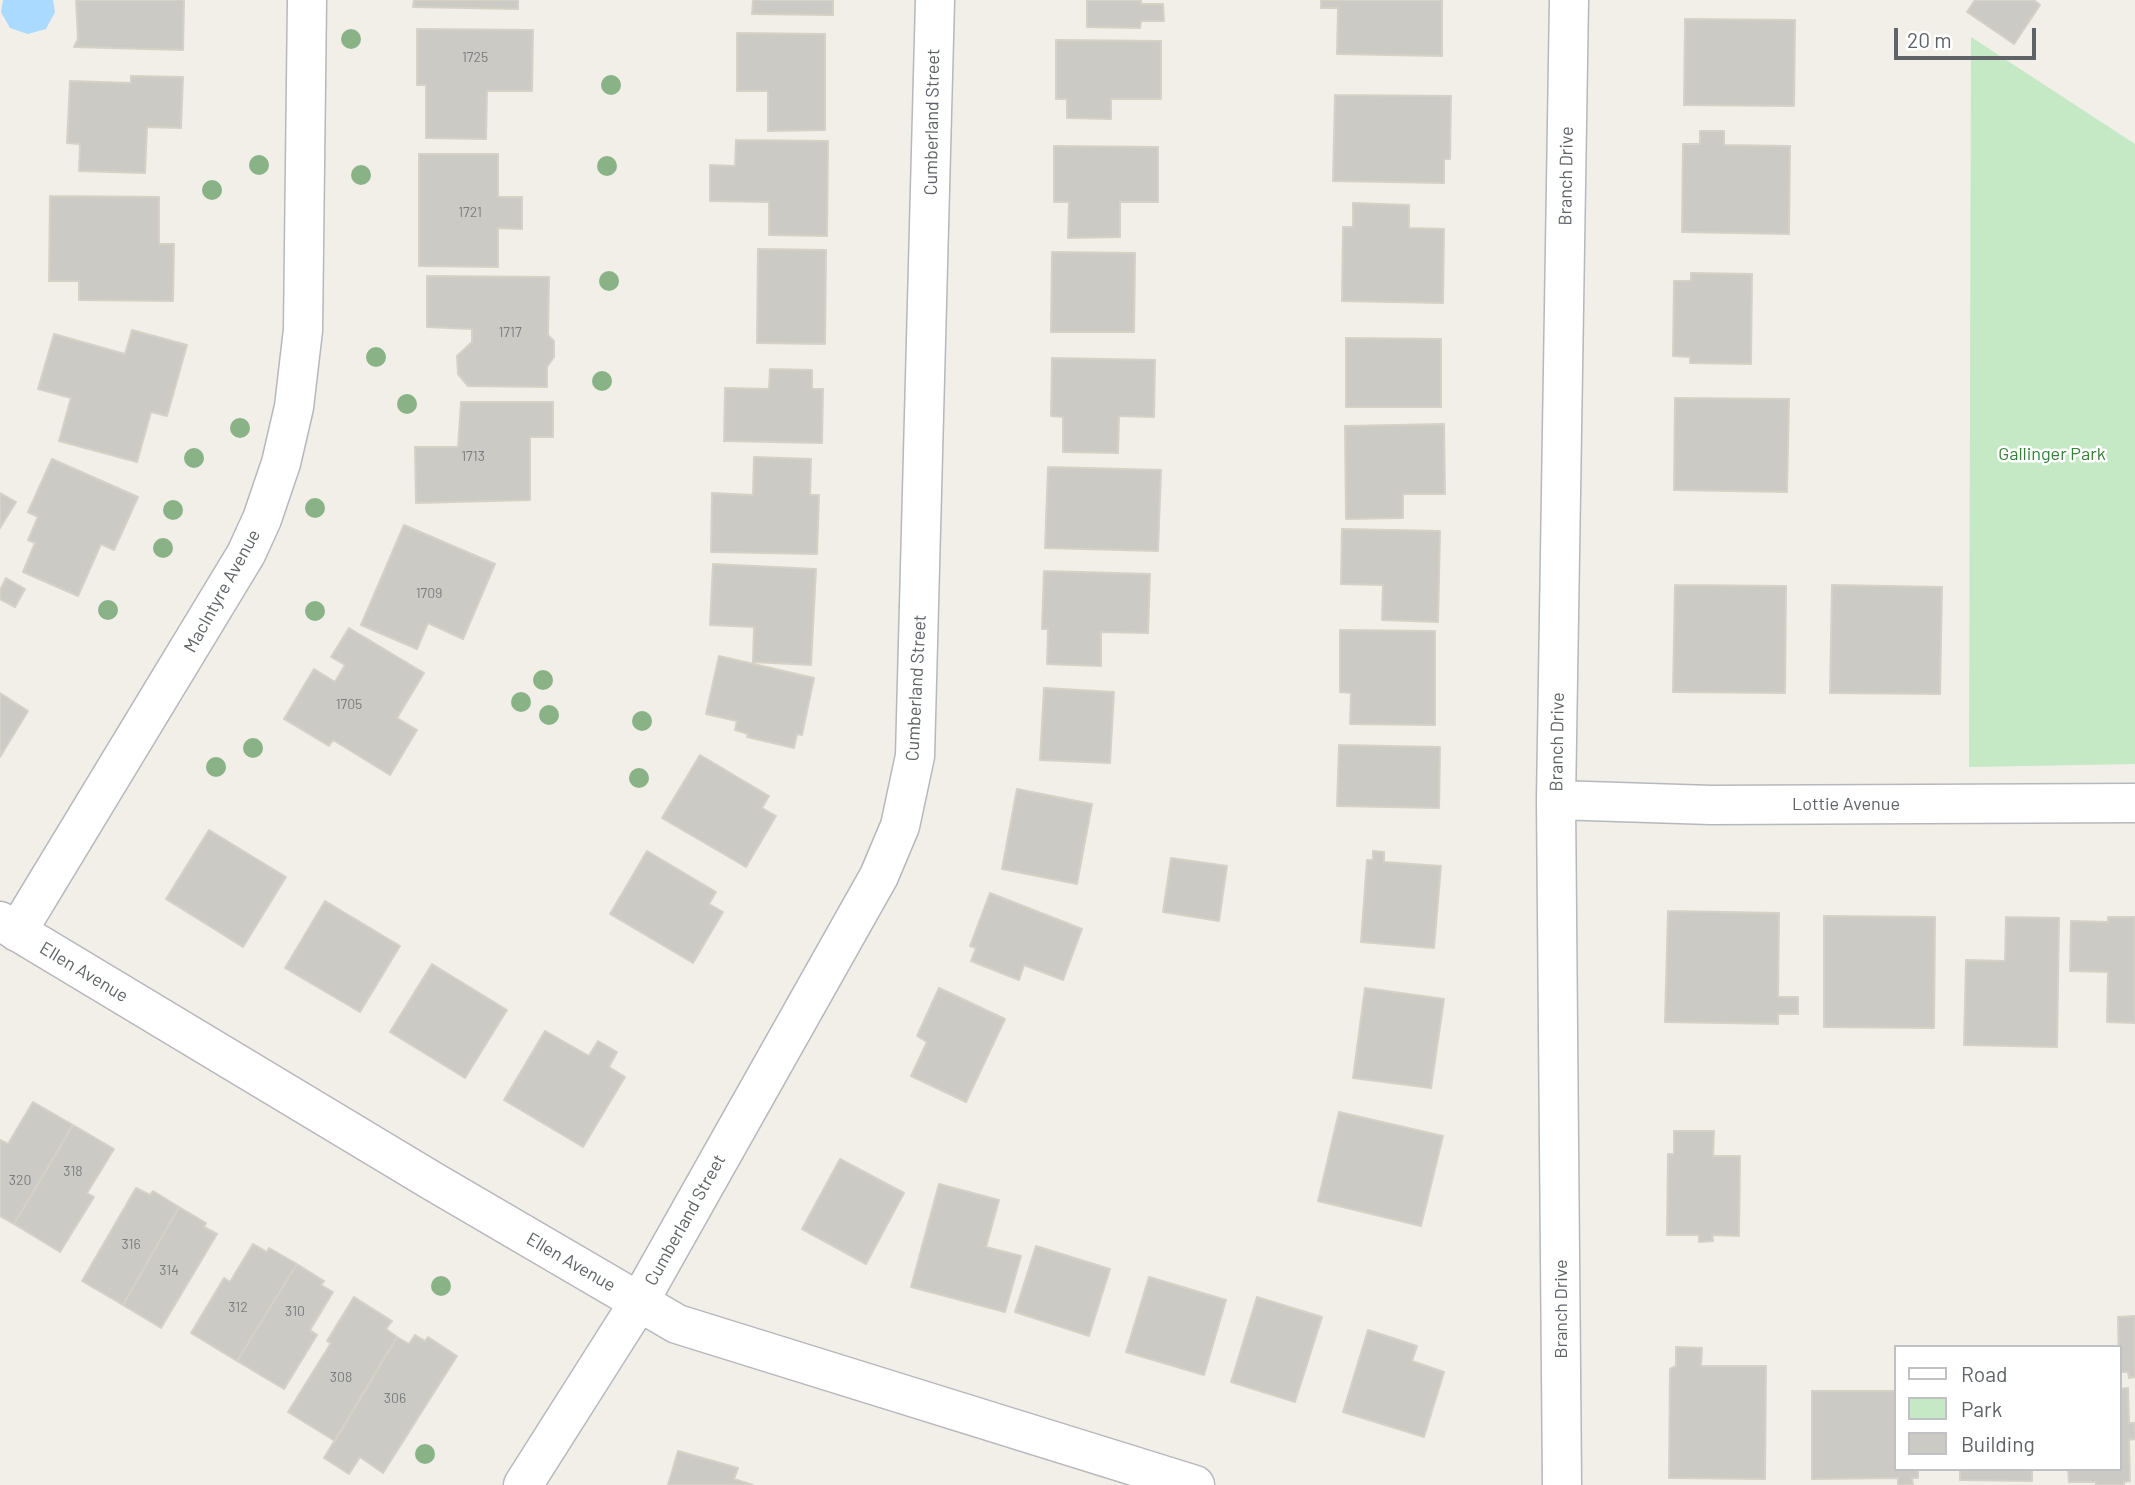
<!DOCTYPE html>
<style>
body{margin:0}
#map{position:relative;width:2135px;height:1485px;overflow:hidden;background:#f1efe8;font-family:Barlow,sans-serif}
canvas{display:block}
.legend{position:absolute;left:1894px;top:1345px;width:228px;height:126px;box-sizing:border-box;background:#fff;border:2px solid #bfc1c3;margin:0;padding:9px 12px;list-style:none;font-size:21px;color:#5f6368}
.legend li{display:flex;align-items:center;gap:14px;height:35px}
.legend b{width:35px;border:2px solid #bfc1c3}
.scale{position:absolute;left:1894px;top:28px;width:142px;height:32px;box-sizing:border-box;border:4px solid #5f6368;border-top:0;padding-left:9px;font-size:21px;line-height:24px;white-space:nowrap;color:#5f6368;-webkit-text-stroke:5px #fff;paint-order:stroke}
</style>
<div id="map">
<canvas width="2135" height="1485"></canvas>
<ul class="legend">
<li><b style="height:9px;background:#fff"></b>Road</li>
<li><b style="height:19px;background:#c5e8c5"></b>Park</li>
<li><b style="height:19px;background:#cccac5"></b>Building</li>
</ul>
<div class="scale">20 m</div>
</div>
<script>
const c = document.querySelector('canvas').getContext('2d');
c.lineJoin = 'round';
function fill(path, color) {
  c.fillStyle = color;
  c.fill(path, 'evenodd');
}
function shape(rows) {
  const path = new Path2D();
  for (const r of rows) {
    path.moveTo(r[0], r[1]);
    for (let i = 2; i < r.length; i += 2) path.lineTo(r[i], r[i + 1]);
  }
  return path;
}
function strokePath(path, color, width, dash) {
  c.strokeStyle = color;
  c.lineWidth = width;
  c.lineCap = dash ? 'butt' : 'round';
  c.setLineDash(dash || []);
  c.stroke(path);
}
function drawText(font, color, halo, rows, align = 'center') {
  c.font = font + ' Barlow,sans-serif';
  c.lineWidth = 5;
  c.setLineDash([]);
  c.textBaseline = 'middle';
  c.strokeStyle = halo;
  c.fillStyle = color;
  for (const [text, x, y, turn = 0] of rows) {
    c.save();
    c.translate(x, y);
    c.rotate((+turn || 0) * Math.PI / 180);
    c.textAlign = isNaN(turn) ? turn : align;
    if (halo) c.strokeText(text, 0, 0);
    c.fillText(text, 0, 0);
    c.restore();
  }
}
fill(shape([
 [1971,37,2135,144,2135,764,1969,767]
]), '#c5e8c5');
fill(shape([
 [3,0,53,0,55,12,46,29,28,34,10,28,1,12]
]), '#aadaff');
const building = shape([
 [76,0,184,0,183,50,74,47,78,39,76,0],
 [414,0,518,0,518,9,413,7,414,0],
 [753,0,833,0,833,15,752,14,753,0],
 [1087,0,1141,0,1141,4,1163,4,1164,21,1141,21,1140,28,1087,27,1087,0],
 [1321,0,1442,0,1442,56,1337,54,1338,8,1321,8,1321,0],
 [1975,0,2034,0,2040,5,2014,44,1967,12,1975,0],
 [1685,19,1795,20,1794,106,1684,105,1685,19],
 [417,29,533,30,532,91,487,91,486,139,426,138,426,85,417,85,417,29],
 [737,33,825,34,825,130,768,131,768,91,737,91,737,33],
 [1056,40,1161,41,1161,99,1111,99,1111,119,1067,118,1067,99,1056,99,1056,40],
 [131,76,183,77,181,128,147,127,145,173,79,171,80,144,67,143,70,81,131,83,131,76],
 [1335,95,1451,96,1450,159,1444,159,1444,183,1333,181,1335,95],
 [1700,131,1724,131,1724,145,1790,146,1789,234,1682,232,1683,144,1700,144,1700,131],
 [736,140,828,141,827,236,769,235,769,202,710,201,710,165,735,166,736,140],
 [1054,146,1158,147,1158,202,1120,202,1120,237,1068,238,1069,202,1054,202,1054,146],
 [419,154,498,154,498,197,522,197,522,229,498,228,498,267,419,266,419,154],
 [50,196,159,197,159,244,174,244,173,301,79,300,79,281,49,281,50,196],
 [1353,203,1409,205,1409,228,1444,229,1443,303,1342,301,1343,227,1353,227,1353,203],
 [758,249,826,250,825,344,757,343,758,249],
 [1052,252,1135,253,1134,332,1051,332,1052,252],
 [1691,273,1752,274,1751,364,1690,363,1690,357,1673,356,1674,281,1691,281,1691,273],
 [427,276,549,277,548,335,554,341,554,357,547,367,547,387,468,386,458,374,457,356,472,342,472,329,427,327,427,276],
 [132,330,187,345,167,416,151,412,137,462,59,441,71,398,38,389,54,334,125,354,132,330],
 [1346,338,1441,339,1441,407,1346,407,1346,338],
 [1052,358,1155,360,1154,417,1119,416,1118,453,1063,452,1063,417,1051,416,1052,358],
 [770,369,812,370,812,389,823,389,822,443,724,441,725,388,769,389,770,369],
 [1675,398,1789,399,1787,492,1674,490,1675,398],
 [461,402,553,402,553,437,530,437,530,500,416,503,415,447,458,447,461,402],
 [1444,424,1445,494,1403,494,1403,518,1346,519,1345,426,1444,424],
 [754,457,811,459,810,495,819,495,817,554,711,552,712,493,753,495,754,457],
 [52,459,138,497,114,550,101,544,78,596,23,572,35,543,28,540,38,517,28,512,52,459],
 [1048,467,1161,470,1158,551,1045,548,1048,467],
 [0,493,16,502,0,528,0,493],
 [404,525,495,564,463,639,428,623,417,649,361,625,404,525],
 [1342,529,1440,531,1438,622,1382,620,1383,585,1341,584,1342,529],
 [713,564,816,569,811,665,753,662,754,627,710,625,713,564],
 [1044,571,1150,574,1148,633,1101,632,1101,666,1047,664,1048,629,1042,629,1044,571],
 [6,578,25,589,15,607,0,599,0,590,6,578],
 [1675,585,1786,586,1785,693,1673,692,1675,585],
 [1832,585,1942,587,1940,694,1830,693,1832,585],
 [349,628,424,673,397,718,417,730,390,775,333,740,329,746,284,719,314,669,335,682,345,665,331,657,349,628],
 [1340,630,1435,631,1435,725,1350,724,1351,693,1340,692,1340,630],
 [719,656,814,678,802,735,797,734,794,748,747,737,748,734,735,730,737,721,706,714,719,656],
 [1044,688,1114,692,1110,763,1040,760,1044,688],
 [0,693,28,711,0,757,0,693],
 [1339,745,1440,747,1439,808,1337,806,1339,745],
 [700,755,769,796,762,808,776,816,746,867,662,818,700,755],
 [1017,789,1092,804,1077,884,1002,869,1017,789],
 [209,830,286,877,243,947,166,899,209,830],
 [647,851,716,892,709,904,723,912,693,963,610,914,647,851],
 [1373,851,1384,852,1384,862,1441,866,1434,948,1361,942,1367,860,1373,860,1373,851],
 [1171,858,1227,866,1219,921,1163,912,1171,858],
 [990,893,1082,929,1063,980,1024,965,1019,980,971,961,976,948,970,946,990,893],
 [325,901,400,946,360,1012,285,968,325,901],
 [1668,911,1779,913,1778,997,1798,997,1798,1014,1778,1014,1778,1024,1665,1022,1668,911],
 [1824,916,1935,917,1934,1028,1824,1027,1824,916],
 [2006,917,2059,918,2057,1047,1964,1045,1966,960,2005,961,2006,917],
 [2108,917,2135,917,2135,1023,2107,1022,2108,972,2070,971,2071,921,2108,922,2108,917],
 [432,964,507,1010,465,1078,390,1032,432,964],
 [939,988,1005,1019,966,1102,911,1076,927,1042,917,1036,939,988],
 [1365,988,1444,999,1431,1088,1353,1078,1365,988],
 [545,1031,589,1056,598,1041,617,1052,609,1067,625,1077,583,1147,504,1100,545,1031],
 [33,1102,73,1125,14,1224,0,1216,0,1140,8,1144,33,1102],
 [1339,1112,1443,1136,1421,1226,1318,1201,1339,1112],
 [73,1125,114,1149,87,1193,94,1197,60,1252,14,1224,73,1125],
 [1674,1131,1714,1131,1713,1156,1740,1156,1739,1236,1712,1235,1713,1241,1699,1242,1699,1235,1667,1235,1668,1154,1674,1154,1674,1131],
 [840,1159,904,1193,866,1264,802,1229,840,1159],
 [939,1184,999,1200,986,1247,1021,1256,1005,1312,911,1287,939,1184],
 [136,1188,150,1195,153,1191,179,1207,123,1305,82,1281,136,1188],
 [179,1207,206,1223,204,1227,217,1234,161,1328,123,1305,179,1207],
 [253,1244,267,1252,269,1248,297,1264,237,1361,191,1333,224,1278,230,1282,253,1244],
 [1036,1246,1110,1269,1089,1336,1015,1312,1036,1246],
 [297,1264,324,1281,321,1285,333,1292,310,1330,317,1335,284,1389,237,1361,297,1264],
 [1149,1277,1226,1300,1204,1375,1126,1352,1149,1277],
 [354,1297,392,1321,386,1329,397,1337,335,1441,288,1412,331,1343,327,1341,354,1297],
 [1257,1297,1322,1317,1295,1402,1231,1382,1257,1297],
 [2135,1316,2135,1377,2129,1378,2128,1372,2119,1372,2118,1317,2135,1316],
 [1368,1330,1417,1346,1412,1361,1444,1372,1424,1437,1343,1412,1368,1330],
 [415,1335,425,1341,428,1337,457,1356,383,1473,360,1457,349,1474,324,1458,397,1337,409,1344,415,1335],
 [1676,1347,1702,1348,1701,1366,1766,1366,1765,1479,1669,1478,1670,1369,1676,1366,1676,1347],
 [2128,1388,2129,1423,2135,1423,2135,1439,2129,1440,2130,1481,2124,1482,2124,1485,2096,1485,2096,1482,2069,1482,2068,1469,2119,1469,2119,1389,2128,1388],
 [1812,1391,1895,1391,1895,1469,1918,1469,1918,1478,1912,1478,1913,1485,1898,1485,1898,1478,1812,1479,1812,1391],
 [678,1451,738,1468,734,1479,753,1485,668,1485,678,1451],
 [1960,1469,2032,1469,2032,1481,1960,1480,1960,1469]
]);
fill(building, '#cccac5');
strokePath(building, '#d6d1c6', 2);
const street = shape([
 [1556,800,1711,805,2135,803],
 [0,921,434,1182,677,1324,1195,1485],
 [17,932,246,554,262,519,281,463,294,407,303,330,307,0],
 [639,1302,879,876,900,826,915,756,935,0],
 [1562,1485,1556,800,1569,0]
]);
const secondary = shape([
 [523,1485,639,1302]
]);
strokePath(street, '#b5b8bc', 41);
strokePath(secondary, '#b6babf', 41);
strokePath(street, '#fff', 38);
strokePath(secondary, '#fff', 38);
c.fillStyle = '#89b387';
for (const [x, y] of [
 [351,39],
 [611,85],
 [259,165],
 [607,166],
 [361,175],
 [212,190],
 [609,281],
 [376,357],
 [602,381],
 [407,404],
 [240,428],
 [194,458],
 [315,508],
 [173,510],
 [163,548],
 [108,610],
 [315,611],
 [543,680],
 [521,702],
 [549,715],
 [642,721],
 [253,748],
 [216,767],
 [639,778],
 [441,1286],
 [425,1454]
]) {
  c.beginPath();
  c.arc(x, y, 10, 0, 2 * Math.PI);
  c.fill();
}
drawText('14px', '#7a7d7f', null, [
 ["1725",475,57],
 ["1721",470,212],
 ["1717",510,332],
 ["1713",473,456],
 ["1709",429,593],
 ["1705",349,704],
 ["318",73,1171],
 ["320",20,1180],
 ["316",131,1244],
 ["314",169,1270],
 ["312",238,1307],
 ["310",295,1311],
 ["308",341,1377],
 ["306",395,1398]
]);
drawText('18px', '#5f6368', '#fff', [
 ["Cumberland Street",932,122,-89],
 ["Branch Drive",1566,176,-89],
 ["MacIntyre Avenue",222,591,-61],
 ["Cumberland Street",916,688,-87],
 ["Branch Drive",1557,742,-89],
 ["Lottie Avenue",1846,804],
 ["Ellen Avenue",84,972,31],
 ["Cumberland Street",685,1220,-61],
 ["Ellen Avenue",571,1262,30],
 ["Branch Drive",1561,1309,-90]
]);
drawText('18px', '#348238', '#fff', [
 ["Gallinger Park",2052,454]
]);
</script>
